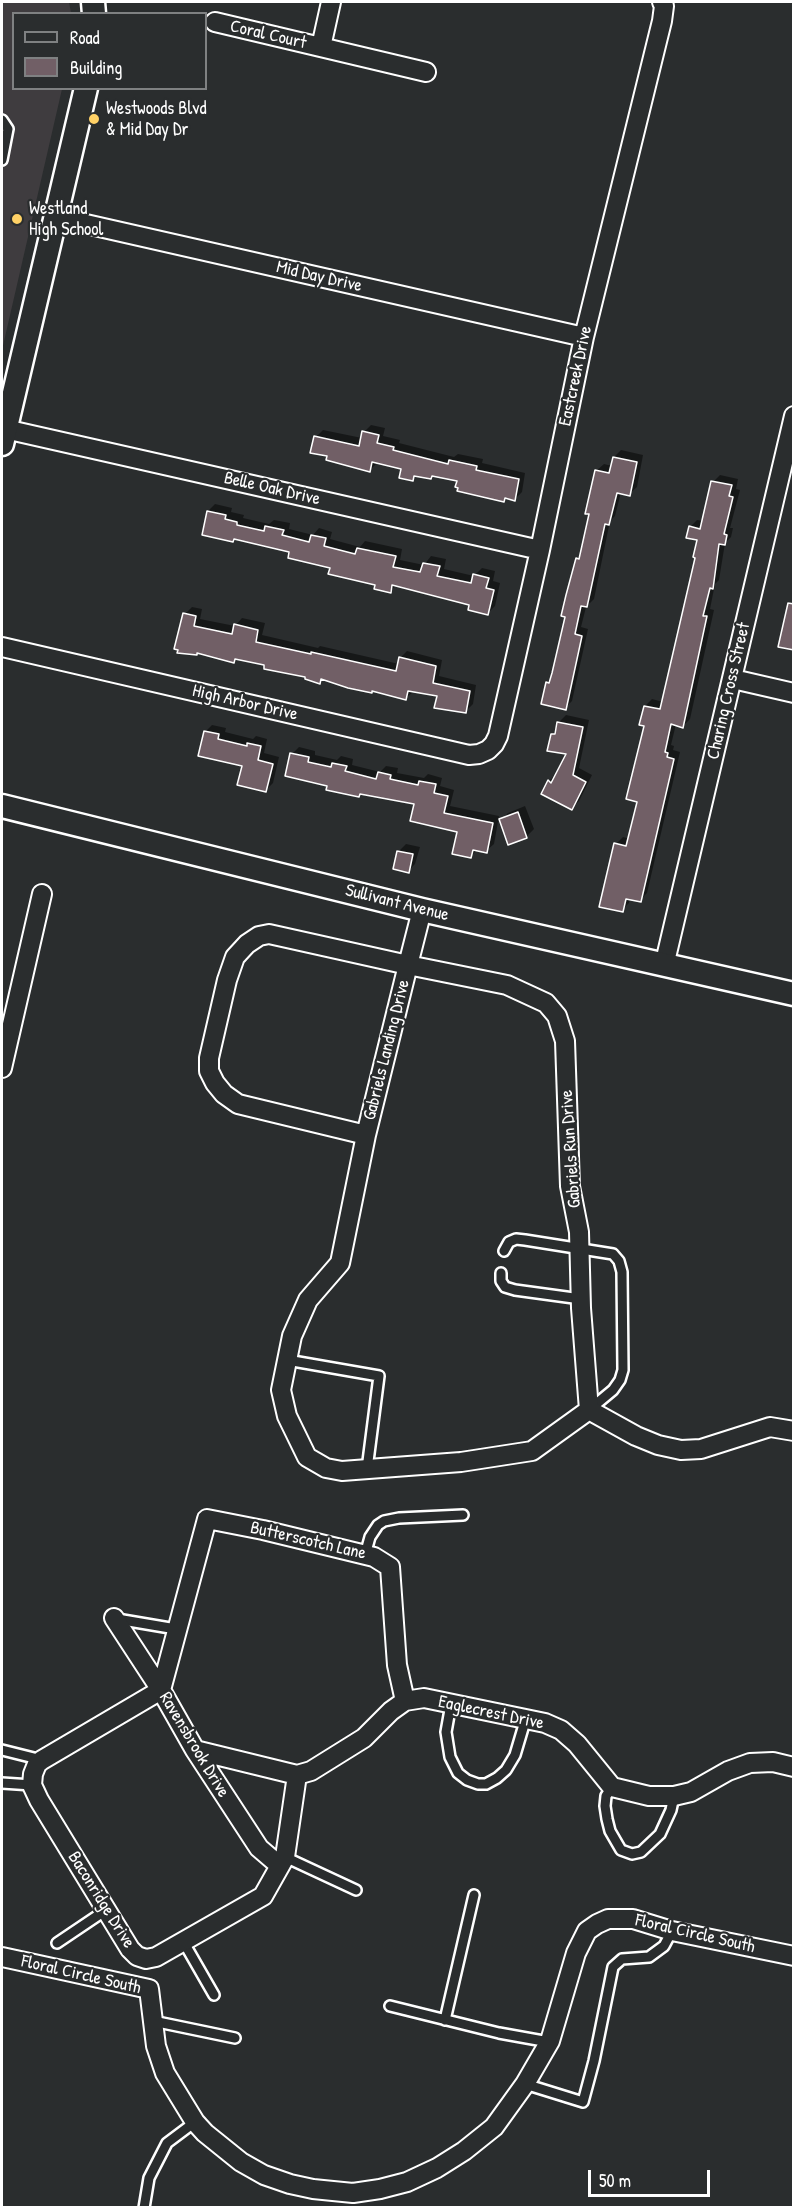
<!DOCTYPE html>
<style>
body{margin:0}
#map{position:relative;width:795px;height:2209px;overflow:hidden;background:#2a2d2e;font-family:"Patrick Hand",sans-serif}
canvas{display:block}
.frame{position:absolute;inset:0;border:3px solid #fff;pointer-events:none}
.legend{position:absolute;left:12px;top:12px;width:195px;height:78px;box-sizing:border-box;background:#2a2d2e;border:2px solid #7f8182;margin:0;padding:8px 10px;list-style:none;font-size:18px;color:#fff}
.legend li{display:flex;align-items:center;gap:12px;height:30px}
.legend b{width:30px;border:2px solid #7f8182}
.scale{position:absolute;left:588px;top:2170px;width:122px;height:27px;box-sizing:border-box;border:3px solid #fff;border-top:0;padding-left:8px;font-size:18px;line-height:21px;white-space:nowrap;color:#fff;-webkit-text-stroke:4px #2a2d2e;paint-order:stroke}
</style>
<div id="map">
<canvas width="795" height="2209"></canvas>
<div class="frame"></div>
<ul class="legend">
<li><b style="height:8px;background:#2a2d2e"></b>Road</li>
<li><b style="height:16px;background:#715f66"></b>Building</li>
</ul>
<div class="scale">50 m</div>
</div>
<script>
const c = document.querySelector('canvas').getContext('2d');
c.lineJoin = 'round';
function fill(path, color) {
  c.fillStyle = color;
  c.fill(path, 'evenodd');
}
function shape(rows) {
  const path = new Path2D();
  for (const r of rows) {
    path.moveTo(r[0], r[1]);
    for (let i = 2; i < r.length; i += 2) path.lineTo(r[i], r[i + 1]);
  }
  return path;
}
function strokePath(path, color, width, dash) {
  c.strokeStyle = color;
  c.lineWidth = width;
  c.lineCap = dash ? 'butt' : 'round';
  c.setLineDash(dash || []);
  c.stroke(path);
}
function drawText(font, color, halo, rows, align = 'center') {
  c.font = font + ' "Patrick Hand",sans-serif';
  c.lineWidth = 4.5;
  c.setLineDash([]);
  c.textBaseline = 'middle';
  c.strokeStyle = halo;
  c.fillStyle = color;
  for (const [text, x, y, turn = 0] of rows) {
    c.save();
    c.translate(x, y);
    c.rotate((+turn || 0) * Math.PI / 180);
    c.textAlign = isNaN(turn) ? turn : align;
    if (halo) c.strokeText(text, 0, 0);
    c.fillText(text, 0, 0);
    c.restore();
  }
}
fill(shape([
 [2,2,69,2,71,13,14,14,14,88,62,89,2,350]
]), '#3f3c3f');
fill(shape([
 [371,425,385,428,383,436,400,440,399,443,454,457,458,454,483,459,482,463,525,473,522,492,515,499,507,497,504,500,458,480,433,475,430,478,417,475,412,479,403,468,377,463,370,470,329,455,316,437,323,430,362,438,364,432],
 [621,450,643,455,637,487,629,494,621,492,615,516,610,521,594,599,586,607,581,627,588,629,572,701,565,708,547,683,554,673,577,559,582,554,596,471,604,464,612,466,614,457],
 [720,475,738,479,736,489,740,490,730,528,733,528,731,537,725,543,719,580,715,584,710,609,714,610,690,719,683,726,676,724,671,745,674,746,673,750,680,752,647,893,640,900,630,898,629,903,622,910,616,844,623,837,630,839,639,800,646,725,645,706,652,699,663,702,697,557,699,539,690,527,697,520,703,521,713,482],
 [215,504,232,508,231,512,244,515,243,518,269,524,274,520,290,523,289,529,313,535,319,528,332,532,330,539,360,547,365,541,402,549,400,560,424,565,431,556,446,559,444,569,474,576,482,568,495,571,493,581,500,583,495,606,488,613,471,604,397,585,390,591,376,584,291,551,208,511],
 [192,607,202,609,200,619,235,626,242,618,265,623,262,635,318,648,320,646,399,664,400,658,407,651,442,660,439,676,476,685,473,704,466,711,438,695,413,692,405,699,323,679,320,682,307,676,266,664,236,658,233,661,198,652,185,614],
 [566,715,589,720,579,768,592,775,579,801,572,808,549,781,556,774,568,753,552,735,557,730,559,722],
 [212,725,226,728,225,732,253,739,256,736,267,739,264,753,279,757,273,783,266,790,244,765,205,732],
 [299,747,315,751,315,755,337,760,341,756,353,759,352,765,380,772,386,766,398,768,397,773,424,778,428,774,442,778,440,786,454,790,450,806,499,816,494,844,486,851,478,849,470,857,458,831,416,803,362,793,359,796,328,785,292,754],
 [525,806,534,829,527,836,509,843,501,820,508,813],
 [406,844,420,847,415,864,408,871,399,851]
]), '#0007');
const building = shape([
 [362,431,379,435,377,443,394,447,393,450,448,464,449,460,477,466,476,470,519,479,515,501,505,498,504,502,457,491,458,488,455,487,457,481,432,476,431,479,414,476,413,481,399,478,401,469,372,462,370,472,326,460,327,456,310,453,314,436,359,446,362,431],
 [613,457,637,462,630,496,617,493,609,525,605,524,587,607,581,606,575,634,582,636,566,710,541,704,546,682,549,683,552,673,565,617,561,616,566,595,576,558,579,559,589,514,585,514,595,470,609,473,613,457],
 [711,481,732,485,729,496,733,497,724,534,727,535,725,545,719,544,713,589,710,588,703,616,707,616,683,728,671,724,665,752,668,753,667,757,674,759,641,902,626,899,623,912,599,907,614,843,626,846,637,802,626,799,644,726,639,725,644,706,660,709,695,558,693,557,697,540,686,538,689,526,700,529,711,481],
 [207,511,226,515,225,519,237,522,237,525,264,531,265,526,284,530,282,535,309,542,311,535,326,538,324,546,355,554,357,548,396,556,393,567,420,572,423,563,440,566,437,576,471,583,473,574,489,578,486,588,494,590,488,615,468,610,469,605,392,585,391,593,374,589,375,585,328,574,330,568,288,558,289,552,234,539,233,542,202,535,207,511],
 [788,603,794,604,794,650,778,647,788,603],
 [183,613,196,616,194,626,232,634,234,624,258,630,256,642,311,654,311,652,396,671,399,657,436,666,433,683,470,691,466,713,434,708,437,696,408,691,406,700,372,691,372,693,348,688,321,679,320,684,305,679,305,677,264,669,264,665,235,659,234,663,197,653,197,655,177,653,178,650,174,649,183,613],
 [557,722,583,727,573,775,586,782,572,810,541,794,548,780,551,783,566,754,547,751,551,734,555,734,557,722],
 [204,731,219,734,218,739,247,746,247,743,261,746,258,760,273,764,266,792,237,785,242,766,198,756,204,731],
 [290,753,309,757,308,762,331,767,332,763,347,766,345,771,376,779,378,772,391,775,390,779,418,785,419,781,436,784,434,793,448,796,444,813,493,823,487,853,473,850,471,858,452,854,457,832,410,821,414,804,360,794,359,797,326,790,327,786,285,776,290,753],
 [518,812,527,838,508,845,499,819,518,812],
 [397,851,413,854,409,873,393,869,397,851]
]);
fill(building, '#715f66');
strokePath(building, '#fff', 1.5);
const service = shape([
 [2,120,8,129,2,160],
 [504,1251,509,1242,516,1239,525,1240,613,1254,619,1261,622,1272,623,1370,620,1380,613,1390,589,1410],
 [501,1273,501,1281,505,1287,515,1290,581,1299],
 [287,1360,379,1376,367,1469],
 [365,1555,370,1537,378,1525,384,1521,399,1518,463,1515],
 [117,1619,176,1629],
 [451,1704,446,1732,450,1757,458,1773,467,1780,478,1784,486,1784,497,1778,506,1770,515,1755,526,1718],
 [2,1750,42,1760],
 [2,1783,32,1785],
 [612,1787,606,1796,605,1806,607,1819,610,1831,621,1850,632,1854,641,1852,660,1834,671,1810,674,1796],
 [285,1857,356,1890],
 [183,1941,214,1995],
 [57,1943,106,1910],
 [390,2006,499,2033,549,2042],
 [445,2020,474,1895],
 [153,2021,235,2038],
 [525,2084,583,2102,594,2061,613,1967,622,1959,649,1957,664,1946,672,1931],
 [144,2208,149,2178,167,2143,195,2122]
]);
const minor = shape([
 [215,22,426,72],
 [321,47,331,2],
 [55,217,584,337],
 [5,429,540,550],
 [2,647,469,755,479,754,488,750,494,744,498,736,540,550,584,337,662,21,664,6,662,2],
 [733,679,794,693],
 [664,966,794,416],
 [2,1068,42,894],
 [366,1135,238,1104,224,1094,215,1083,209,1071,209,1058,227,980,235,957,247,944,259,936,269,934,408,965,507,985,546,1003,557,1016,565,1041,570,1186,579,1232,581,1308,589,1410,532,1451,461,1462,342,1471,326,1468,307,1457,287,1416,281,1390,292,1336,308,1300,340,1263,366,1135,408,965,422,910],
 [589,1410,636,1436,658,1445,681,1450,701,1449,770,1427,794,1431],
 [114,1618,161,1690,195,1750,259,1848,280,1866],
 [161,1690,42,1760,37,1764,33,1774,32,1785,39,1800,130,1949,137,1956,146,1959,156,1957,263,1896,285,1857,297,1775],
 [161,1690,207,1519,263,1530,374,1557,390,1567,397,1665,405,1701],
 [195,1750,297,1775,311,1771,364,1738,391,1711,405,1701,424,1698,545,1723,561,1730,577,1744,612,1787,649,1796,674,1796,691,1792,728,1771,750,1763,773,1762,794,1767],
 [2,1957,149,1989,156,2046,165,2073,195,2122,205,2133,241,2162,264,2175,290,2184,313,2189,353,2193,380,2189,407,2182,437,2168,464,2151,494,2127,525,2084,550,2041,576,1953,587,1931,597,1924,608,1919,633,1919,672,1931,794,1956]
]);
const tertiary = shape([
 [93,2,94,14],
 [2,444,86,88],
 [2,806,422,910,794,994]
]);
strokePath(service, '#fff', 14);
strokePath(minor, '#fff', 22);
strokePath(tertiary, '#fff', 27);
strokePath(service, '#2a2d2e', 9);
strokePath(minor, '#2a2d2e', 18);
strokePath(tertiary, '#2a2d2e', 22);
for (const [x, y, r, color] of [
 [94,119,6,"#ffd166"],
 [17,219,6,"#ffd166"]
]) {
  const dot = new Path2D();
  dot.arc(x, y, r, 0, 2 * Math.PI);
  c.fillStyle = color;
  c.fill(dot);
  strokePath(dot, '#2a2d2e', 2);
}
drawText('18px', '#fff', '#2a2d2e', [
 ["Coral Court",268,35,13],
 ["Mid Day Drive",319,277,13],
 ["Eastcreek Drive",576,376,-78],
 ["Belle Oak Drive",272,489,13],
 ["Charing Cross Street",729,691,-77],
 ["High Arbor Drive",245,703,13],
 ["Sullivant Avenue",397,903,14],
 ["Gabriels Landing Drive",387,1050,-76],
 ["Gabriels Run Drive",571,1149,-94],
 ["Butterscotch Lane",308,1541,13],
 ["Eaglecrest Drive",491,1713,12],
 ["Ravensbrook Drive",194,1745,59],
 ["Baconridge Drive",101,1900,58],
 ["Floral Circle South",695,1934,13],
 ["Floral Circle South",81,1975,13]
]);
drawText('18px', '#fff', '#2a2d2e', [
 ["Westwoods Blvd",106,109],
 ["& Mid Day Dr",106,130],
 ["Westland",29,209],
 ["High School",29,230]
], 'left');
</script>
